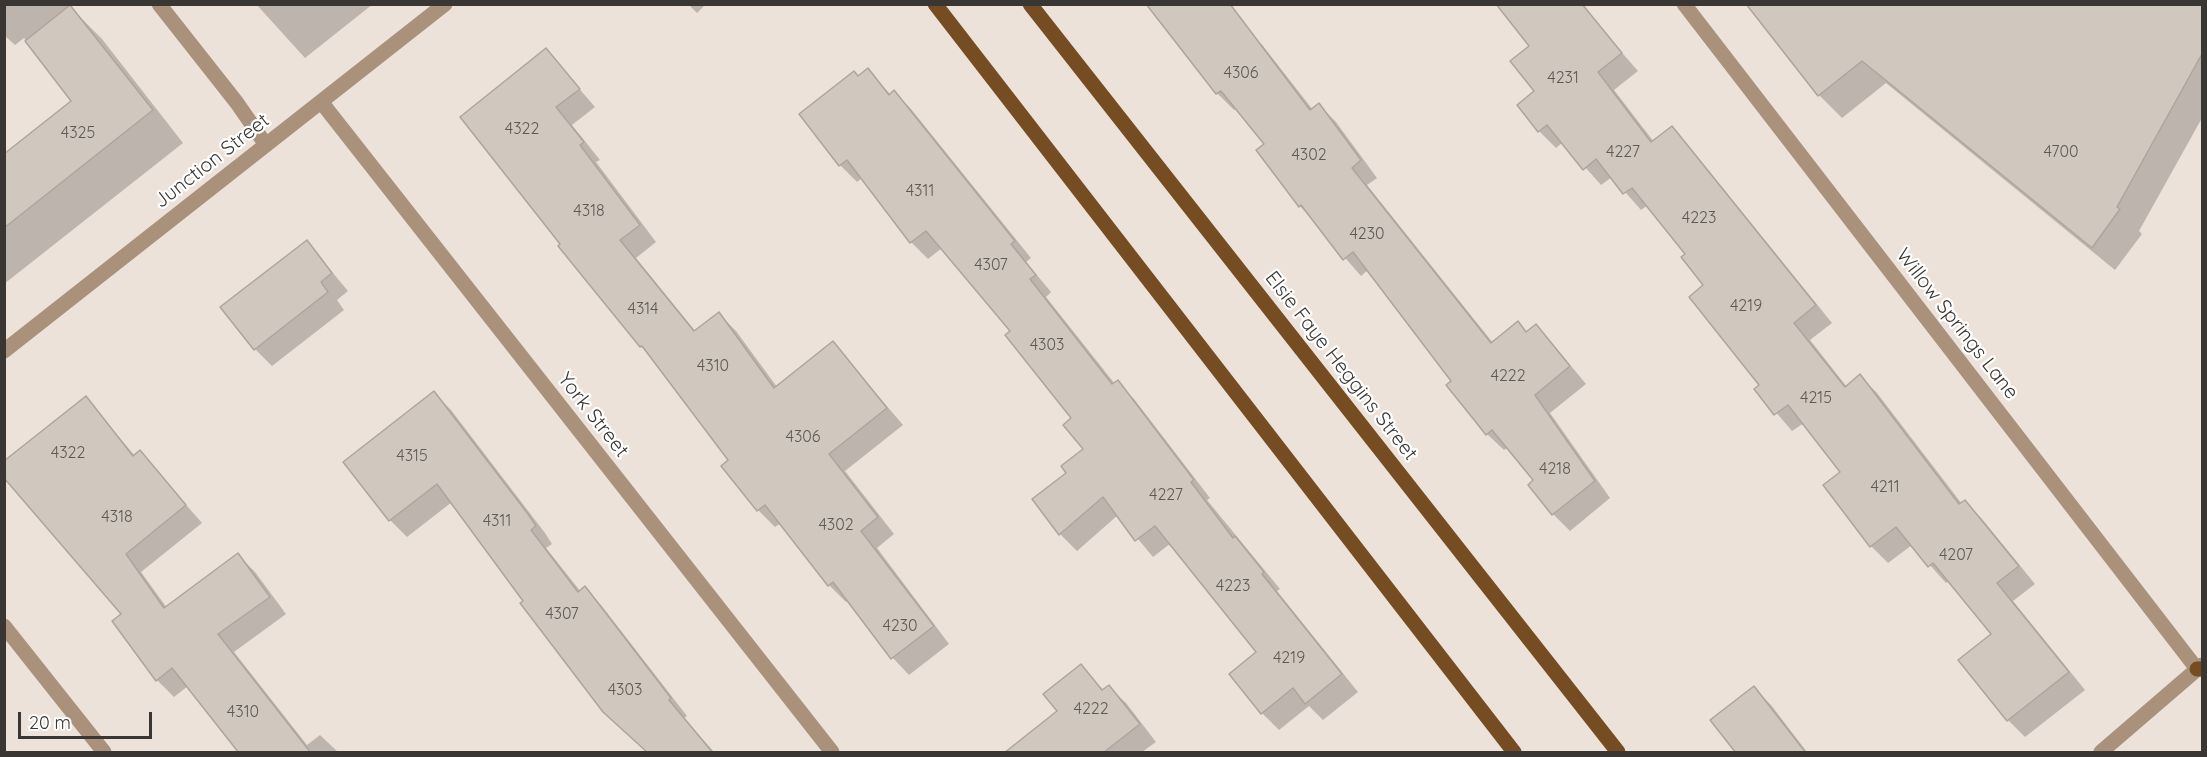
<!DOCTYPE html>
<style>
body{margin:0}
#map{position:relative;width:2207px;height:757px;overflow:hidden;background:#ece2d9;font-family:Quicksand,sans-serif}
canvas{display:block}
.frame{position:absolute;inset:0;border:6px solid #3a3633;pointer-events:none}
.scale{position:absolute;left:18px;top:712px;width:134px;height:27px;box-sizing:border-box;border:3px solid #3a3633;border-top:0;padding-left:8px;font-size:18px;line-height:21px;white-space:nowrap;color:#3a3633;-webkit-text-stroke:4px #fff;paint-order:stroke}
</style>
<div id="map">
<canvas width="2207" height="757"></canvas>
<div class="frame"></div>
<div class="scale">20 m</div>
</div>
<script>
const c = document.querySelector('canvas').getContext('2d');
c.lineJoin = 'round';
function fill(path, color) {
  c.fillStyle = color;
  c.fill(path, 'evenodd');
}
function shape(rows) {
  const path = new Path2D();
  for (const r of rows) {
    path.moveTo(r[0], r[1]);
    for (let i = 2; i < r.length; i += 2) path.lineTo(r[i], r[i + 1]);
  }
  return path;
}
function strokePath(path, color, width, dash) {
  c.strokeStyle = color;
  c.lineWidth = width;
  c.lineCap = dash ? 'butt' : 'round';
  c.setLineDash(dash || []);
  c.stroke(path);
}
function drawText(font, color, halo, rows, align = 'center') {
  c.font = font + ' Quicksand,sans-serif';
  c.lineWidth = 4.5;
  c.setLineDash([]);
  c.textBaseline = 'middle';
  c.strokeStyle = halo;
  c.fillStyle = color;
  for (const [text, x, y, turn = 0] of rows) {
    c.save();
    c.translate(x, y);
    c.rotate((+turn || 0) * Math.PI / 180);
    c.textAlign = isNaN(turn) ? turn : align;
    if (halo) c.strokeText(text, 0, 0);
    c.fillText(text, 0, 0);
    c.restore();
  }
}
fill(shape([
 [4,4,67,4,102,39,183,143,4,284,4,155,73,101,24,38,15,45,4,35],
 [256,4,373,4,305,58],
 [688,4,706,4,697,13],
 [1757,4,2202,4,2202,118,2139,231,2142,234,2115,270,1886,83,1842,118,1819,95],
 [1156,14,1247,29,1263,46,1313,110,1319,105,1336,122,1377,178,1367,185,1493,343,1517,323,1527,333,1536,326,1552,343,1586,384,1550,413,1610,498,1570,531,1553,514,1535,481,1508,447,1504,450,1487,434,1453,381,1368,270,1361,276,1300,206,1266,144,1237,108,1234,110,1217,93],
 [1590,16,1638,71,1614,90,1654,142,1672,128,1688,145,1832,323,1810,340,1847,387,1860,376,1877,393,1962,504,1965,502,1982,519,2035,584,2013,601,2085,690,2025,737,2008,720,1960,660,1994,634,1949,580,1946,583,1912,545,1888,563,1871,546,1825,486,1842,472,1804,423,1792,431,1756,389,1761,385,1687,254,1648,205,1641,210,1612,177,1601,185,1563,142,1556,148,1539,131,1537,92],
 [546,50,595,107,572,125,600,160,596,162,656,242,636,258,696,332,719,314,736,331,777,387,833,343,903,425,845,471,894,534,877,548,949,644,909,675,893,658,848,600,846,602,829,585,781,523,775,527,758,510,724,466,730,461,652,357,560,246],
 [868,70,891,95,894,92,911,109,1031,258,1026,262,1051,292,1046,297,1115,384,1117,382,1134,399,1210,498,1207,500,1280,589,1277,591,1358,692,1323,720,1309,706,1279,730,1262,713,1231,674,1259,653,1171,543,1153,557,1118,515,1077,551,1060,534,1034,499,1068,473,1085,450,1073,419,1012,331,942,248,928,259,911,242,862,178,857,182,840,165,801,115],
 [307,242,348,291,337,300,344,310,272,366,255,349],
 [434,393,451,410,545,533,552,544,546,548,581,592,584,588,601,605,687,716,684,718,714,752,648,752,525,602,452,502,407,537,390,520,345,463],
 [86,398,135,456,140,452,202,523,141,572,167,608,238,555,255,572,286,614,234,652,307,745,320,735,338,752,241,752,188,686,174,697,157,680,124,614],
 [1081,666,1104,691,1109,687,1126,703,1156,742,1142,752,1007,752,1059,712],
 [1754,688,1771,705,1807,752,1738,752]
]), '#0003');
const building = shape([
 [1146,4,1230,4,1310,110,1319,103,1361,160,1352,168,1491,343,1518,321,1526,332,1536,324,1570,366,1535,395,1595,481,1552,515,1528,485,1533,480,1492,430,1486,435,1475,421,1446,385,1451,381,1353,252,1343,260,1301,205,1299,207,1256,150,1264,144,1221,91,1216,94,1146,4],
 [1496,4,1582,4,1622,53,1598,72,1651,142,1672,126,1816,305,1794,323,1845,387,1860,374,1959,504,1965,500,2019,566,1997,583,2069,672,2007,721,1958,660,1991,634,1933,563,1928,567,1896,527,1870,547,1823,485,1840,472,1788,405,1774,415,1754,389,1759,385,1689,297,1703,285,1681,257,1685,254,1632,188,1623,194,1596,159,1583,170,1547,125,1538,132,1517,105,1534,91,1510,61,1529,46,1496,4],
 [1746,4,2202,4,2202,54,2117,207,2120,209,2092,248,1862,61,1818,96,1746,4],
 [70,5,153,110,4,228,4,154,71,101,25,41,70,5],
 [546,48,580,89,556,107,584,142,580,145,640,225,620,240,694,331,719,312,774,388,833,341,887,408,829,454,878,517,861,531,934,626,891,659,833,582,828,586,765,505,757,511,721,466,728,460,642,346,640,347,558,246,560,244,460,117,546,48],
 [868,68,889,95,894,90,1015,241,1011,244,1036,275,1030,279,1112,384,1118,380,1194,480,1191,482,1233,538,1235,536,1264,572,1262,574,1342,674,1305,704,1293,688,1261,714,1229,674,1256,652,1155,526,1135,541,1103,497,1059,535,1032,499,1066,473,1061,466,1083,449,1063,425,1071,418,1005,335,1010,331,926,231,910,243,847,160,839,166,799,114,854,71,858,76,868,68],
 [307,240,332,273,321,282,328,292,254,350,220,307,307,240],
 [434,391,528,514,536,526,531,530,578,592,585,586,671,698,669,700,713,753,648,753,603,712,520,603,523,601,437,484,389,521,343,462,434,391],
 [86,396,133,456,140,450,186,505,126,554,164,608,238,553,270,597,218,634,311,753,239,753,172,668,156,681,112,621,121,614,4,478,4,461,86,396],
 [1081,664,1102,690,1109,685,1140,724,1103,753,1004,753,1057,711,1043,694,1081,664],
 [1754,686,1806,753,1736,753,1710,720,1754,686]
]);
fill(building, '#d0c7be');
strokePath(building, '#aea49c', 1.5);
strokePath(shape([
 [159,4,237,103,266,145],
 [1684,4,2197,669],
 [322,103,832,752],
 [4,351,445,4],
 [4,626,104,752],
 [2101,752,2202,665]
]), '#a9917b', 15);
strokePath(shape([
 [935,4,1514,752],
 [1030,4,1618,752],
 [2197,669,2202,669]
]), '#764d22', 15);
drawText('16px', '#605a56', null, [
 ["4306",1241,73],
 ["4231",1563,78],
 ["4322",522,129],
 ["4325",78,133],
 ["4227",1623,152],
 ["4700",2061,152],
 ["4302",1309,155],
 ["4311",920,191],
 ["4318",589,211],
 ["4223",1699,218],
 ["4230",1367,234],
 ["4307",991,265],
 ["4219",1746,306],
 ["4314",643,309],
 ["4303",1047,345],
 ["4310",713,366],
 ["4222",1508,376],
 ["4215",1816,398],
 ["4306",803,437],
 ["4322",68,453],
 ["4315",412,456],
 ["4218",1555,469],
 ["4211",1885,487],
 ["4227",1166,495],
 ["4318",117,517],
 ["4311",497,521],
 ["4302",836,525],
 ["4207",1956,555],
 ["4223",1233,586],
 ["4307",562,614],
 ["4230",900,626],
 ["4219",1289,658],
 ["4303",625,690],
 ["4222",1091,709],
 ["4310",243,712]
]);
drawText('20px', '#3a3633', '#fff', [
 ["Junction Street",212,161,-38],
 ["Willow Springs Lane",1957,324,52],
 ["Elsie Faye Heggins Street",1341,366,52],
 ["York Street",593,415,52]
]);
</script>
